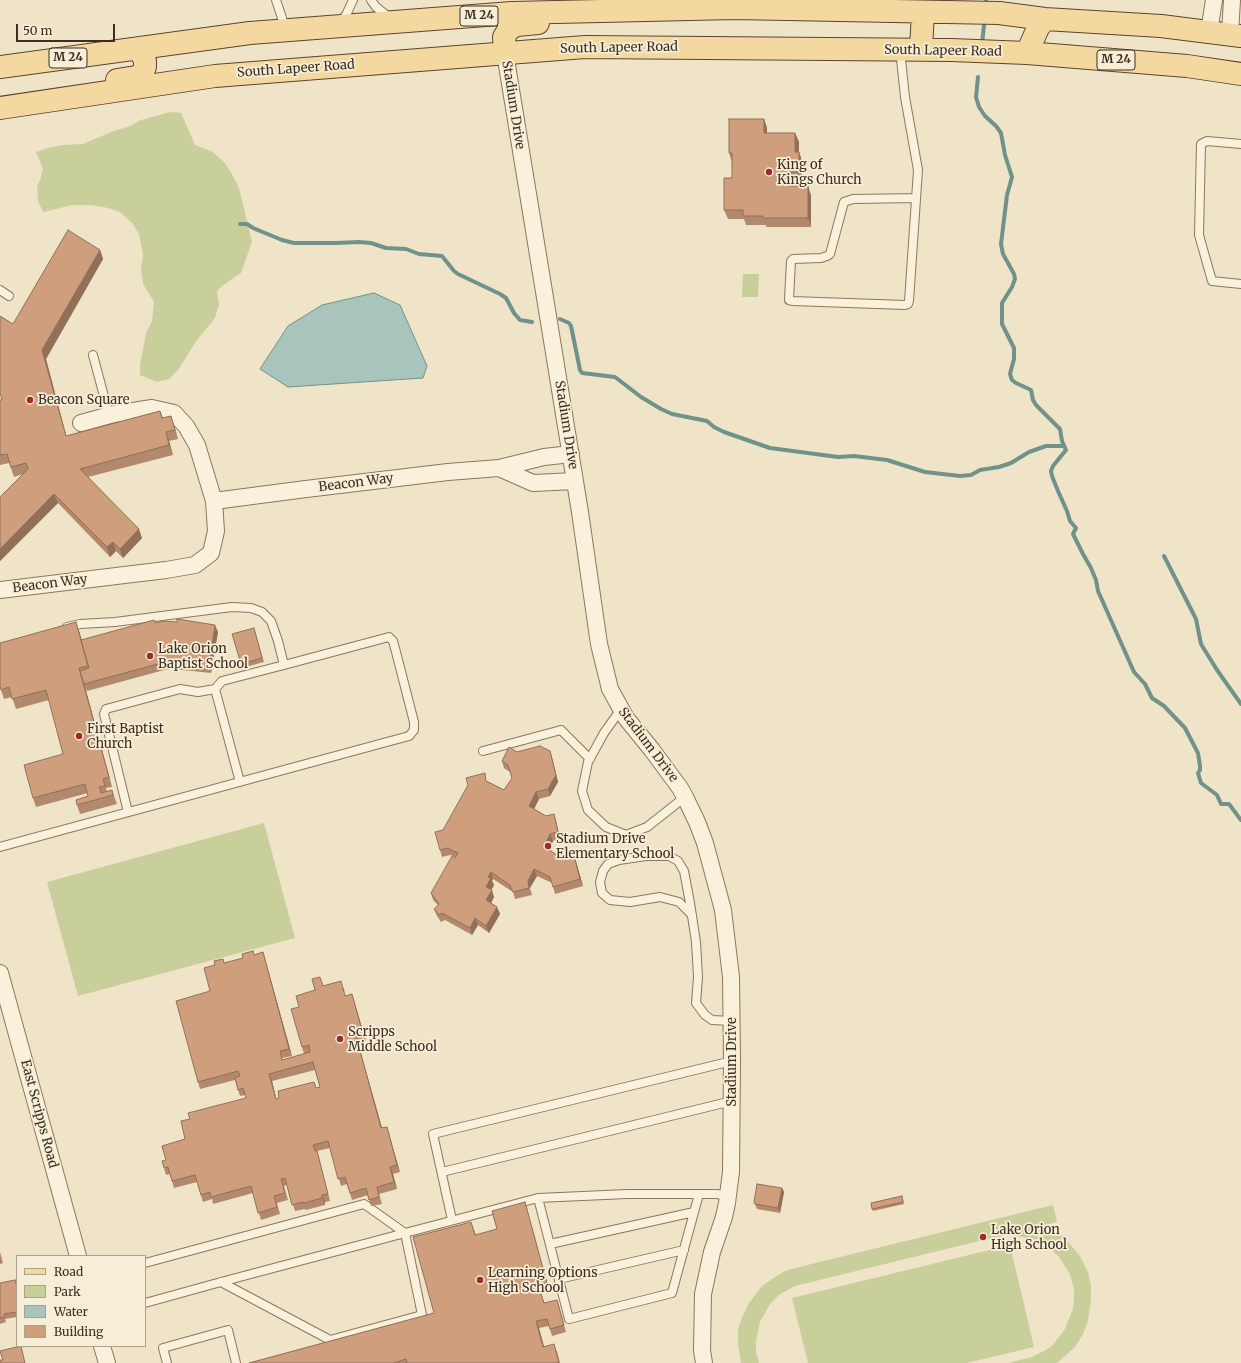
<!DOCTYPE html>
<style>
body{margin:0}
#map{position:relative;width:1241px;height:1363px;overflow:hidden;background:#f0e4c8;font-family:Merriweather,serif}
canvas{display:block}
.legend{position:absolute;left:16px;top:1255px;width:130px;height:92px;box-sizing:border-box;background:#f7eed8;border:1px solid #ada18e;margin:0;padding:5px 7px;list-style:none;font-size:12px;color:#3d2e20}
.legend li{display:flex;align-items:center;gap:8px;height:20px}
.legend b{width:20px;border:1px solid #ada18e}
.scale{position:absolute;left:16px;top:24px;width:99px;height:18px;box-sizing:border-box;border:2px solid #3d2e20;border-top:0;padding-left:5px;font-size:12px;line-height:14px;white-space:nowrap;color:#3d2e20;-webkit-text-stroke:3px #f7eed8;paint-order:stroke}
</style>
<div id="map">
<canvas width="1241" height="1363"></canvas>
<ul class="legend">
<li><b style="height:5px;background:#f3d9a0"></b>Road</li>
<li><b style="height:11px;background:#c9cf9b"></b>Park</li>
<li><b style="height:11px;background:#a9c4bc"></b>Water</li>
<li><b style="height:11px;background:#cf9f7d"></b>Building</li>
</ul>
<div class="scale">50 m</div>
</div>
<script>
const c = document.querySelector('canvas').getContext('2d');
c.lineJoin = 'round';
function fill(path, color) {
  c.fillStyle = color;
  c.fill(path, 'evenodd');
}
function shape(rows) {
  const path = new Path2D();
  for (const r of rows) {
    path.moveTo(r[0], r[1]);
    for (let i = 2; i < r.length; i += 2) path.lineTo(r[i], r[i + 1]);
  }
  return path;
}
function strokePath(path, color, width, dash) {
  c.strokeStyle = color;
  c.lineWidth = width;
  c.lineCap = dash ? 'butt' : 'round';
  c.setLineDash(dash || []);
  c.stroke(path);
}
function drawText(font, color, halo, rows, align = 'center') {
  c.font = font + ' Merriweather,serif';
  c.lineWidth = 3.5;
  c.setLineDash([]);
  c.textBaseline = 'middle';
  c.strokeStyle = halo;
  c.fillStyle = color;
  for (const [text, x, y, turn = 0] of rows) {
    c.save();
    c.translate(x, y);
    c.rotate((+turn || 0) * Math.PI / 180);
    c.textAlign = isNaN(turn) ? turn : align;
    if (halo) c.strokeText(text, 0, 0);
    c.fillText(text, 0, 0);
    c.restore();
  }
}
fill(shape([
 [170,112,181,113,195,145,213,152,224,162,231,172,239,188,252,242,241,273,222,286,217,291,219,304,215,318,197,340,178,370,169,379,157,382,140,375,140,364,144,344,146,333,152,321,154,302,143,284,141,269,143,255,139,234,132,223,120,212,108,208,92,205,73,205,43,212,38,201,37,187,40,180,43,169,36,152,48,148,63,145,83,144,111,132,130,126,141,120],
 [743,274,759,274,758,297,742,297],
 [264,823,295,938,78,996,47,882],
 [1053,1205,1057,1222,1046,1225,1064,1237,1080,1256,1088,1272,1091,1286,1091,1299,1088,1321,1083,1334,1075,1347,1057,1363,1008,1363,1032,1357,1044,1351,1053,1345,1065,1329,1073,1309,1074,1298,1074,1289,1070,1274,1059,1257,1052,1250,1034,1239,1009,1235,979,1241,795,1286,780,1294,770,1304,760,1322,756,1342,756,1352,759,1363,741,1363,738,1345,738,1330,741,1320,749,1303,762,1286,769,1281,785,1271,795,1268],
 [1010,1245,1034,1347,967,1363,808,1363,792,1298]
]), '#c9cf9b');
const water = shape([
 [374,293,400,305,427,366,423,378,288,387,260,369,288,326,322,305,374,293]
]);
fill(water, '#a9c4bc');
strokePath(water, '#6f938a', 1);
strokePath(shape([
 [986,1,986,0],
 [982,44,984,25],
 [978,77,976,97,979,107,985,116,996,126,1001,133,1005,155,1012,177,1007,195,1001,244,1003,254,1014,274,1015,279,1012,287,1002,303,1002,324,1014,348,1014,359,1010,374,1012,380,1016,383,1031,390,1033,400,1036,405,1060,429,1062,441,1066,450,1053,466,1051,471,1052,476,1058,491,1067,511,1070,521,1076,528,1073,534,1083,554,1091,568,1096,580,1098,591,1134,672,1145,684,1152,698,1164,706,1185,728,1198,753,1200,766,1200,770,1198,773,1201,783,1217,795,1221,804,1229,804,1241,820],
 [240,224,247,224,253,228,282,240,294,243,336,243,359,242,371,243,386,248,406,249,419,254,442,256,454,271,458,274,500,294,506,298,514,313,520,320,532,322],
 [560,319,569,323,571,326,578,360,580,370,582,373,615,377,641,397,661,409,672,414,707,421,714,427,724,432,770,448,838,457,854,456,887,460,925,472,960,476,971,475,980,470,999,467,1011,463,1029,452,1046,446,1063,446],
 [1164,556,1196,619,1201,644,1217,670,1241,704]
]), '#6f938a', 4);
const lane = shape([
 [276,0,286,30],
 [371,0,376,7,390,18],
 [339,23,342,21,347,13,353,0],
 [900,50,905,97,918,170,909,301,908,304,905,305,792,301,789,300,791,261,793,259,821,258,827,256,830,254,844,202,853,199,916,198],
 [1241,144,1207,141,1201,144,1199,235,1212,281,1241,284],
 [0,290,9,296],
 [93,355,109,415],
 [215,689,240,782],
 [621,709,604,733,588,762,582,791,588,810,606,827,626,835,647,827,685,797],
 [483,751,561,730,590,759],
 [128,812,104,714,106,709,180,689,198,692,215,689,222,681,284,665],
 [0,847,409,736,414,730,414,722,396,652,393,641,389,637,284,665,278,641,271,621,262,612,251,608,232,607,115,622,80,624,67,627],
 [692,915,679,902,660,897,630,902,610,900,602,893,600,882,603,871,608,864,619,860,646,856,669,856,678,861,684,871,690,903,696,942,698,977,696,1003,705,1015,712,1020,732,1021],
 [442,1172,732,1101],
 [538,1198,569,1319,672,1293,699,1194],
 [452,1220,433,1134,732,1061],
 [550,1244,694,1212],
 [145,1263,364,1204,405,1233,538,1198,627,1194,717,1194,728,1196],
 [559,1279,684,1250],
 [145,1303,221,1282,405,1233,422,1315,330,1340,221,1282],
 [167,1363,163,1348,228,1330,236,1363]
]);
const street = shape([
 [1209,32,1214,0],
 [1230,34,1232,0],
 [505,53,580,512,599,644,610,689,626,718,652,750,680,788,685,797,697,822,705,843,723,910,731,977,732,1061,731,1172,727,1203,724,1217,712,1252,703,1294,702,1350,704,1363],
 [499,468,533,483,575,481],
 [214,501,306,489,448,472,499,468,544,457,571,454],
 [0,590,166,570,195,565,211,553,216,531,214,501,197,445,186,426,174,413,152,408,114,414,81,423],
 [0,973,78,1256],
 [102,1346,107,1363]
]);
const primary = shape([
 [921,49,923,12],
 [505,53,504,37,509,29,517,25,538,23],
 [1027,53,1038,28,1045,19],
 [0,67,250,33,512,13,734,8,999,13,1045,19,1161,26,1241,36],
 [117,80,136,77,142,74,145,67,145,61,142,54,136,49],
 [0,108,215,76,585,47,951,50,1027,53,1187,66,1241,74]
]);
strokePath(lane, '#8d765c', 10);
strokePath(street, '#8d765c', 18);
strokePath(primary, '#5b4430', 24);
strokePath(lane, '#faf1dc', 8);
strokePath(street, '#faf1dc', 16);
strokePath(primary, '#f3d9a0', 22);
fill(shape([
 [764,119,767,128,767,133,795,133,799,142,799,152,802,161,802,181,793,181,793,186,811,195,811,227,766,227,766,225,746,225,744,219,728,219,724,210,732,178,732,162,729,153],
 [100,250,103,259,46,359,66,436,160,411,163,418,174,425,178,439,169,441,173,455,88,477,142,538,123,558,116,551,110,557,58,503,0,561,0,497,23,474,14,477,9,463,0,465,0,400,2,400,13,324],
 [76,622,82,640,155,623,218,632,211,673,173,669,172,666,167,667,168,669,87,691,85,687,112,787,106,788,107,792,112,790,117,804,80,814,77,805,88,796,88,793,36,807,33,798,63,754,49,700,16,709,12,697,4,699,1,690],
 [254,628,264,662,242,668,241,664],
 [550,751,552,758,558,782,550,796,539,799,534,809,546,816,554,814,556,821,560,838,553,841,549,850,559,856,575,858,583,886,555,894,552,883,537,876,530,888,532,895,515,899,513,892,493,879,492,881,494,885,491,890,494,897,491,903,497,907,500,914,489,933,478,925,472,935,445,920,441,922,437,916,434,909,438,905,433,900,431,893,455,857,450,855,442,857,440,850,443,830,487,781,504,790,512,778,510,772,504,768,502,761],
 [263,952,265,959,292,1056,282,1058,283,1060,304,1054,302,1047,299,1007,315,990,324,986,344,988,345,996,354,1001,366,1041,358,1043,382,1128,387,1127,389,1134,400,1172,393,1174,397,1189,379,1194,382,1204,371,1206,368,1195,352,1200,347,1184,341,1186,330,1148,317,1151,319,1158,330,1201,325,1202,325,1205,306,1210,305,1209,295,1211,287,1185,284,1186,288,1200,277,1203,280,1214,261,1220,253,1193,213,1204,212,1199,203,1202,197,1182,174,1188,170,1174,166,1175,164,1168,166,1160,185,1139,190,1119,246,1098,245,1095,240,1096,235,1080,200,1089,198,1082,210,991,254,955],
 [315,1070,320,1087,276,1099,272,1081],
 [782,1188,784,1192,780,1213,757,1209,754,1202],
 [903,1199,904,1204,873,1211,872,1209],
 [525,1202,527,1209,549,1290,541,1292,544,1303,557,1300,559,1307,566,1332,552,1336,549,1326,539,1328,544,1347,557,1351,560,1363,249,1363,434,1313,471,1222,476,1235,497,1229],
 [0,1252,3,1263,0,1264],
 [0,1283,17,1285,17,1317,5,1319,6,1322,0,1324]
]), '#b2896c');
fill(shape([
 [764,119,767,128,767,142,764,133],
 [795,133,799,142,799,152,802,161,802,181,799,172,795,152],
 [789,172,793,181,793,195,789,186],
 [808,186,811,195,811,227,808,218],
 [100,250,103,259,46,359,69,446,66,436,42,350],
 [171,416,174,425,178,439,175,430],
 [166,432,169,441,173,455,169,445],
 [54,494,58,503,0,561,0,549],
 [139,529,142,538,123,558,120,549],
 [113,542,116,551,110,557,107,547],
 [76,622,79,631,91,675],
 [215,625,218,632,211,673,209,667],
 [79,668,85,687,112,787,109,777],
 [550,751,552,758,558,782,550,796,548,789],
 [536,792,539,799,532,813,529,806],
 [554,814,556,821,560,838,558,832],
 [550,834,553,841,547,854,544,847],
 [573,852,575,858,583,886,580,879],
 [534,869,537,876,530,888,532,895,528,881],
 [491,872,493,879,492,881,494,885,489,894,486,887,488,877],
 [492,890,494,897,489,907,486,900],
 [497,907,500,914,489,933,486,926],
 [475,918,478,925,472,935,470,928],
 [263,952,265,959,292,1056,289,1049],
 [352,994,354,1001,366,1041,363,1034],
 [356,1036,358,1043,384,1135,381,1128],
 [269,1074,272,1081,278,1106,276,1099],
 [387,1127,389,1134,400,1172,397,1165],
 [390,1167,393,1174,397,1189,394,1182],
 [782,1188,784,1192,780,1213,778,1208],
 [322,1195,325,1202,325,1205,322,1198],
 [536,1321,539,1328,546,1354,543,1347]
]), '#916f58');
const building = shape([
 [729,119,764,119,764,133,795,133,795,152,799,152,799,172,789,172,789,186,808,186,808,218,763,218,763,216,743,216,743,210,724,210,724,178,732,178,732,153,729,153,729,119],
 [68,230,100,250,42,350,66,436,160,411,162,418,171,416,175,430,166,432,169,445,80,469,139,529,120,549,113,542,107,547,54,494,0,549,0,497,28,469,26,463,11,467,7,454,0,455,0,400,2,400,0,393,0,316,13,324,68,230],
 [177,619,215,625,209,667,170,662,171,659,165,660,165,662,84,684,80,671,89,668,81,640,154,620,155,623,165,621,177,622,177,619],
 [76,622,88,666,79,668,109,777,103,779,105,786,99,787,101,793,112,790,113,795,77,805,76,800,88,796,85,784,33,798,24,765,63,754,46,690,12,699,9,687,1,690,0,686,0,643,76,622],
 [254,628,262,658,241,664,232,634,254,628],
 [540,746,550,751,556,775,548,789,536,792,529,806,546,816,554,814,558,832,550,834,544,847,559,856,573,852,580,879,553,887,550,877,534,869,528,881,529,888,513,892,510,885,491,872,488,877,491,878,486,887,492,890,486,900,497,907,486,926,475,918,470,928,442,913,439,915,434,909,439,904,431,893,452,856,455,858,458,853,447,848,440,850,435,832,443,830,468,785,466,778,485,773,486,781,504,790,512,778,508,765,502,761,509,747,517,752,540,746],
 [253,951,254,955,263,952,289,1049,280,1051,282,1060,310,1052,309,1045,302,1047,291,1009,299,1007,296,996,315,990,312,979,320,977,323,986,341,981,345,996,352,994,363,1034,356,1036,381,1128,387,1127,397,1165,390,1167,394,1182,377,1187,379,1197,369,1200,366,1188,350,1193,345,1177,338,1179,328,1141,313,1145,315,1151,317,1151,328,1194,322,1195,322,1198,304,1203,302,1202,292,1205,285,1178,281,1179,285,1193,274,1196,277,1207,258,1213,251,1186,211,1197,210,1192,201,1195,195,1175,172,1181,168,1167,164,1168,162,1161,166,1160,162,1146,185,1139,181,1121,190,1119,188,1113,246,1098,243,1088,238,1090,235,1078,240,1076,238,1071,198,1082,176,1001,210,991,204,968,215,965,214,961,223,959,224,963,243,958,242,954,253,951],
 [313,1062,320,1087,316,1088,314,1082,278,1091,279,1098,276,1099,269,1074,313,1062],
 [757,1184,782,1188,778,1208,755,1204,754,1202,757,1184],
 [902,1196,903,1202,872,1209,871,1203,902,1196],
 [525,1202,547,1283,538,1285,544,1303,557,1300,564,1325,550,1329,547,1319,536,1321,543,1347,554,1344,559,1363,407,1363,406,1359,393,1363,249,1363,434,1313,413,1237,471,1222,475,1235,497,1229,492,1211,525,1202],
 [15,1280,17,1287,17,1312,4,1314,4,1317,0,1318,0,1283,15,1280],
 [21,1346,25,1363,0,1363,0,1360,3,1360,0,1351,21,1346]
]);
fill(building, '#cf9f7d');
strokePath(building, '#916f58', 1);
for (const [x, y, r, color] of [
 [769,172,4,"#9e2a2b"],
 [30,400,4,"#9e2a2b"],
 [150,656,4,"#9e2a2b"],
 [79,736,4,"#9e2a2b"],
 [548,846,4,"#9e2a2b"],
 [340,1039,4,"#9e2a2b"],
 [983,1237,4,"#9e2a2b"],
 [480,1280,4,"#9e2a2b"]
]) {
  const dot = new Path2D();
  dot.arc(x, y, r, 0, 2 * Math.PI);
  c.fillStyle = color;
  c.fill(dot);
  strokePath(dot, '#f7eed8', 1.5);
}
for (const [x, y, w] of [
 [479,16,38],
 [68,58,38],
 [1116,60,38]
]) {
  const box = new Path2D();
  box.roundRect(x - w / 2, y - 10, w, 20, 3);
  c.fillStyle = '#f7eed8';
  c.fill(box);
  strokePath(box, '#3d2e20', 1);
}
drawText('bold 12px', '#3d2e20', null, [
 ["M 24",479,16],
 ["M 24",68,58],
 ["M 24",1116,60]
]);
drawText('13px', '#3d2e20', '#f7eed8', [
 ["South Lapeer Road",619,48,-1],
 ["South Lapeer Road",943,51,1],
 ["South Lapeer Road",296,69,-4],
 ["Stadium Drive",513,105,81],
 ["Stadium Drive",566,425,81],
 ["Beacon Way",356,483,-7],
 ["Beacon Way",50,584,-7],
 ["Stadium Drive",648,745,53],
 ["Stadium Drive",732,1062,-90],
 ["East Scripps Road",39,1114,75]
]);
drawText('13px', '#3d2e20', '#f7eed8', [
 ["King of",777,165],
 ["Kings Church",777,180],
 ["Beacon Square",38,400],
 ["Lake Orion",158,649],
 ["Baptist School",158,664],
 ["First Baptist",87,729],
 ["Church",87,744],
 ["Stadium Drive",556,839],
 ["Elementary School",556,854],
 ["Scripps",348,1032],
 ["Middle School",348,1047],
 ["Lake Orion",991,1230],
 ["High School",991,1245],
 ["Learning Options",488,1273],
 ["High School",488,1288]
], 'left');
</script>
